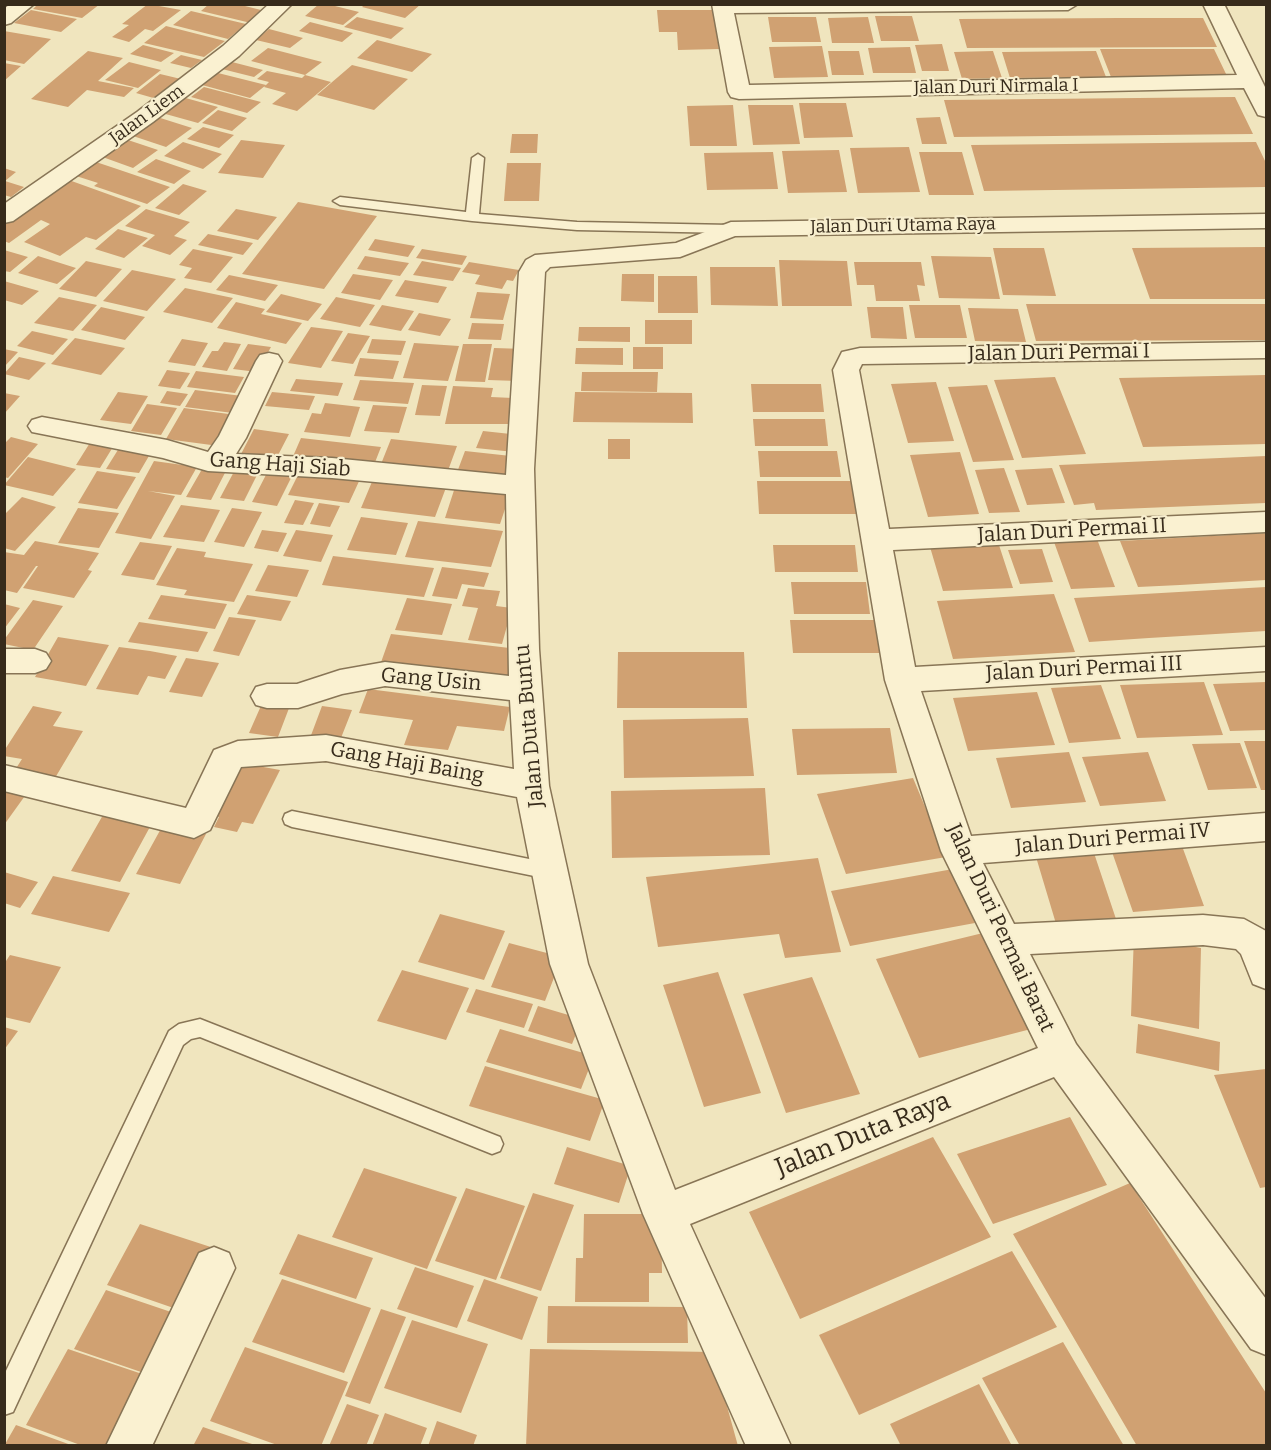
<!DOCTYPE html>
<style>
body{margin:0}
#map{position:relative;width:1271px;height:1450px;overflow:hidden;background:#f0e5be;font-family:Bitter,serif}
canvas{display:block}
.frame{position:absolute;inset:0;border:6px solid #372b1b;pointer-events:none}
</style>
<div id="map">
<canvas width="1271" height="1450"></canvas>
<div class="frame"></div>
</div>
<script>
const c = document.querySelector('canvas').getContext('2d');
c.lineJoin = 'round';
function fill(path, color) {
  c.fillStyle = color;
  c.fill(path, 'evenodd');
}
function shape(rows) {
  const path = new Path2D();
  for (const r of rows) {
    path.moveTo(r[0], r[1]);
    for (let i = 2; i < r.length; i += 2) path.lineTo(r[i], r[i + 1]);
  }
  return path;
}
function strokePath(path, color, width, dash) {
  c.strokeStyle = color;
  c.lineWidth = width;
  c.lineCap = dash ? 'butt' : 'round';
  c.setLineDash(dash || []);
  c.stroke(path);
}
function drawText(font, color, halo, rows, align = 'center') {
  c.font = font + ' Bitter,serif';
  c.lineWidth = 4.5;
  c.setLineDash([]);
  c.textBaseline = 'middle';
  c.strokeStyle = halo;
  c.fillStyle = color;
  for (const [text, x, y, turn = 0] of rows) {
    c.save();
    c.translate(x, y);
    c.rotate((+turn || 0) * Math.PI / 180);
    c.textAlign = isNaN(turn) ? turn : align;
    if (halo) c.strokeText(text, 0, 0);
    c.fillText(text, 0, 0);
    c.restore();
  }
}
fill(shape([
 [38,4,100,4,82,18,33,9],
 [148,4,181,10,153,31,145,29,129,42,112,37,129,25,122,24],
 [209,4,237,4,269,12,255,24,201,11],
 [319,4,327,4,359,12,343,25,305,16],
 [365,4,421,4,405,18,362,7],
 [31,10,77,19,61,32,14,23],
 [657,10,713,10,719,49,678,50,677,32,659,32],
 [191,11,246,24,228,39,173,25],
 [875,16,912,16,919,41,881,41],
 [357,17,404,28,391,39,344,27],
 [768,17,816,17,821,42,772,42],
 [868,17,874,43,832,43,828,18],
 [1120,18,1203,18,1217,47,967,48,959,19],
 [310,22,353,33,342,42,299,31],
 [166,26,225,41,204,57,144,43],
 [269,29,303,38,290,48,256,40],
 [4,31,51,39,24,64,4,60],
 [377,40,432,54,412,72,357,58],
 [942,44,949,71,922,71,915,45],
 [143,45,174,53,161,62,130,54],
 [822,46,828,77,774,78,769,47],
 [910,47,916,73,873,73,868,48],
 [268,48,322,62,305,75,251,61],
 [1100,49,1214,49,1227,76,1111,77],
 [88,51,123,58,98,81,134,88,124,97,87,90,68,107,31,99],
 [828,51,859,51,864,75,832,75],
 [993,51,1002,78,962,79,954,52],
 [1096,51,1106,77,1010,78,1002,52],
 [181,55,202,60,191,68,170,63],
 [129,62,161,70,138,88,105,80],
 [232,62,263,70,254,77,222,69],
 [4,63,21,66,4,81],
 [352,65,408,79,374,110,317,95],
 [267,71,302,78,305,75,331,82,297,111,272,104,286,93,264,87,269,82,257,79],
 [218,73,266,85,250,98,202,85],
 [160,74,181,79,157,99,136,93],
 [204,87,261,102,247,113,191,97],
 [182,97,218,107,198,123,162,113],
 [1235,97,1253,134,954,137,944,100],
 [799,103,846,103,853,137,804,138],
 [733,105,737,146,690,146,687,106],
 [748,105,793,105,800,144,753,145],
 [218,110,247,118,232,131,202,123],
 [154,116,192,128,166,147,127,134],
 [940,117,947,144,922,144,916,118],
 [203,127,234,135,219,148,187,139],
 [512,134,538,134,537,153,510,153],
 [122,138,158,150,133,168,97,155],
 [241,140,285,145,263,178,218,173],
 [183,142,222,154,203,169,164,156],
 [1256,142,1266,163,1266,187,984,191,971,145],
 [909,147,920,192,858,193,850,148],
 [839,150,847,192,788,193,782,151],
 [773,152,778,189,707,190,704,153],
 [919,152,962,152,974,195,929,195],
 [156,159,191,171,174,184,137,172],
 [93,161,117,169,170,187,147,204,94,186,98,183,73,175],
 [507,163,541,163,539,201,504,201],
 [4,168,16,172,5,181,24,187,11,197,4,195],
 [66,179,141,206,96,240,86,237,60,256,24,242,50,224,41,220,9,243,4,241,4,223],
 [183,184,207,191,179,215,155,208],
 [298,202,377,216,324,289,242,274],
 [146,209,190,222,174,236,187,240,170,255,142,246,155,235,125,226],
 [236,209,277,217,258,240,217,231],
 [118,229,148,238,124,258,95,249],
 [208,234,253,243,243,255,198,245],
 [375,239,415,246,408,257,368,250],
 [1266,247,1266,299,1150,299,1132,248],
 [993,248,1044,248,1056,296,1003,295],
 [193,249,233,257,211,283,184,278,192,268,179,265],
 [422,249,467,256,462,265,416,258],
 [4,250,28,257,10,272,4,271],
 [38,256,76,268,57,284,18,273],
 [365,256,409,263,400,276,357,269],
 [931,256,991,257,1000,299,939,298],
 [779,260,847,261,852,306,782,306],
 [86,261,122,269,96,297,59,289],
 [422,261,461,268,453,281,413,275],
 [469,262,519,270,513,281,507,280,502,289,475,284,480,275,462,272],
 [854,262,921,262,925,286,917,285,920,301,876,301,874,285,857,285],
 [710,267,775,267,778,306,711,305],
 [132,270,176,279,147,311,103,301],
 [353,274,393,280,380,300,341,293],
 [622,274,654,274,654,302,621,301],
 [229,275,278,285,265,301,216,290],
 [658,276,697,276,698,313,658,313],
 [405,280,447,287,438,303,395,296],
 [4,281,39,291,22,305,4,300],
 [185,288,233,298,212,323,163,312],
 [477,292,510,294,503,320,470,318],
 [281,294,322,304,308,321,266,312],
 [59,297,97,305,73,331,34,323],
 [336,297,375,305,360,327,320,319],
 [236,302,265,309,261,314,302,323,286,344,217,328],
 [1026,304,1266,304,1266,340,1036,341],
 [382,305,414,311,401,331,369,325],
 [909,305,960,305,967,338,915,338],
 [101,307,145,317,125,340,81,330],
 [867,307,903,307,907,339,871,338],
 [968,308,1018,309,1026,342,975,341],
 [419,313,451,319,440,336,408,330],
 [645,320,692,320,692,344,645,344],
 [472,323,504,324,501,340,468,339],
 [311,327,343,331,321,368,288,363],
 [579,327,630,327,630,342,578,341],
 [32,331,68,339,53,355,17,346],
 [348,333,370,336,353,364,331,361],
 [75,338,125,348,101,375,51,364],
 [182,339,208,343,195,366,168,362],
 [372,339,406,341,401,355,367,353],
 [224,342,241,344,227,371,202,367,212,351,218,351],
 [414,343,459,346,448,381,403,378],
 [248,344,271,347,257,372,233,369],
 [463,344,492,344,485,382,455,381],
 [633,347,663,347,663,369,633,369],
 [494,348,525,349,518,381,488,380],
 [576,348,623,348,623,365,575,364],
 [4,349,18,352,4,367],
 [19,357,46,363,29,380,4,374],
 [360,358,399,361,393,379,354,376],
 [167,370,190,373,180,389,158,386],
 [196,371,244,377,235,393,187,387],
 [582,372,658,372,657,392,581,391],
 [1266,375,1266,444,1143,447,1119,378],
 [1055,377,1086,454,1022,458,994,380],
 [296,379,343,383,338,396,290,391],
 [360,380,414,383,408,404,353,400],
 [936,382,954,441,908,443,891,384],
 [751,384,821,384,824,412,753,412],
 [422,385,447,386,440,416,415,415],
 [987,385,1014,460,973,462,948,387],
 [453,386,493,388,491,397,513,398,509,424,445,424],
 [195,390,242,396,233,413,185,407],
 [167,391,188,394,180,406,160,403],
 [118,392,148,396,131,424,100,420],
 [272,392,315,396,309,410,265,406],
 [575,392,692,393,693,423,573,422],
 [4,393,20,396,4,414],
 [325,403,360,407,350,437,304,432,312,413,321,414],
 [147,404,177,408,161,435,131,431],
 [373,405,407,407,399,433,364,431],
 [184,408,236,415,219,446,166,439],
 [753,419,825,419,828,446,755,446],
 [254,429,289,434,275,461,240,456],
 [483,431,520,435,514,452,476,448],
 [11,437,38,444,8,478,4,477,4,444],
 [93,438,116,442,100,468,76,465],
 [301,438,381,447,372,470,291,461],
 [391,439,457,446,446,476,379,469],
 [608,439,630,439,630,459,608,459],
 [121,445,153,449,139,473,106,469],
 [465,451,520,457,512,482,456,475],
 [758,451,837,451,841,477,760,477],
 [960,452,979,514,928,517,910,455],
 [1266,456,1266,503,1096,510,1094,503,1074,505,1059,465],
 [28,457,76,469,53,496,4,485],
 [154,461,197,467,181,495,148,491,175,496,151,539,115,533],
 [205,464,228,467,211,500,186,497],
 [237,466,260,469,244,501,220,498],
 [1004,468,1020,512,989,513,975,470],
 [1052,468,1065,503,1027,505,1015,470],
 [269,469,294,472,277,506,252,502],
 [301,469,361,477,349,503,288,495],
 [97,471,136,477,117,509,78,503],
 [374,477,447,485,435,517,361,508],
 [457,481,512,488,500,524,445,518],
 [757,481,852,481,856,514,759,514],
 [22,497,56,507,15,551,4,548,4,515],
 [295,500,314,503,303,525,284,523],
 [319,503,340,506,330,527,310,524],
 [181,505,220,510,204,542,163,537],
 [78,508,119,513,99,548,58,543],
 [232,508,262,512,244,547,214,542],
 [361,517,408,523,396,555,347,550],
 [418,521,503,531,491,567,405,557],
 [262,530,287,533,278,552,254,548],
 [296,530,333,535,321,562,283,556],
 [1266,533,1266,580,1180,585,1138,587,1120,541],
 [1097,539,1115,587,1071,589,1054,542],
 [35,541,99,553,88,570,92,571,74,598,23,588,38,566,36,566,17,593,4,590,4,552,24,555],
 [140,542,172,546,154,580,121,575],
 [998,542,1013,588,943,591,930,547],
 [773,545,855,545,858,572,775,572],
 [177,548,206,552,204,557,253,564,234,602,184,595,187,590,156,585],
 [1042,549,1053,582,1020,584,1008,550],
 [333,556,434,568,424,597,322,585],
 [268,565,309,570,297,597,255,591],
 [442,567,467,570,489,573,484,587,462,584,457,599,432,596],
 [791,582,866,582,870,614,794,614],
 [1266,587,1266,631,1149,638,1089,642,1074,598],
 [468,588,500,591,496,606,512,608,502,644,468,640,478,608,462,606],
 [1054,594,1075,652,953,659,937,601],
 [161,595,227,604,215,629,148,619],
 [247,595,291,601,281,621,237,614],
 [407,598,452,604,442,635,395,630],
 [33,600,63,606,33,650,4,644,4,640],
 [4,604,20,608,4,629],
 [229,617,256,620,239,656,213,651],
 [790,620,881,620,886,653,793,653],
 [139,622,208,632,198,652,128,642],
 [391,634,518,649,508,685,379,668],
 [58,637,109,645,86,686,35,677],
 [119,647,150,651,177,656,165,679,148,676,138,695,96,689],
 [618,652,744,652,747,708,617,708],
 [186,658,219,663,202,697,169,692],
 [1204,682,1223,735,1137,738,1120,685],
 [1266,682,1266,730,1230,731,1213,684],
 [1101,685,1121,739,1069,743,1051,688],
 [368,689,510,707,504,731,457,726,448,750,404,745,413,720,359,713],
 [1037,692,1055,745,968,751,953,698],
 [264,699,291,703,278,737,249,733],
 [33,706,62,712,53,726,83,731,55,778,15,770,22,759,4,756,4,751],
 [322,706,352,710,339,743,310,738],
 [748,718,754,776,624,778,623,720],
 [890,728,897,773,797,775,792,729],
 [1244,741,1266,741,1266,790,1261,790],
 [1240,743,1257,788,1208,790,1192,744],
 [1069,752,1086,802,1011,808,996,758],
 [1148,752,1166,801,1100,806,1082,757],
 [236,762,280,770,253,824,242,822,237,832,214,827,219,817,209,815],
 [913,778,946,857,846,874,817,794],
 [4,786,27,793,4,825],
 [765,788,770,855,612,858,611,791],
 [103,815,151,825,120,882,71,871],
 [163,825,206,834,180,884,136,874],
 [1182,846,1204,906,1133,912,1112,852],
 [1094,853,1117,922,1057,927,1036,857],
 [818,858,841,952,785,958,779,934,658,947,646,877],
 [953,869,975,923,850,946,831,891],
 [4,872,38,882,20,908,4,903],
 [53,876,130,893,109,932,31,914],
 [440,914,505,931,484,980,418,962],
 [983,933,1031,1029,919,1058,876,959],
 [1134,935,1201,948,1199,1029,1131,1016],
 [509,943,562,957,545,1001,491,987],
 [10,955,61,967,30,1023,4,1017,4,964],
 [402,970,469,988,446,1040,377,1021],
 [718,972,761,1093,704,1107,663,985],
 [812,977,860,1094,786,1113,743,994],
 [476,989,533,1004,524,1028,466,1012],
 [538,1006,582,1019,572,1044,528,1031],
 [1138,1024,1220,1042,1219,1071,1136,1053],
 [4,1027,18,1031,4,1050],
 [500,1029,594,1056,581,1089,486,1062],
 [485,1066,605,1100,590,1141,469,1106],
 [1266,1069,1266,1187,1260,1188,1214,1075],
 [1070,1117,1107,1185,993,1224,957,1154],
 [933,1137,991,1237,800,1319,749,1212],
 [567,1147,631,1166,619,1203,554,1184],
 [364,1168,457,1197,427,1269,332,1237],
 [1130,1183,1266,1393,1266,1446,1137,1446,1013,1234],
 [466,1188,525,1206,496,1280,435,1261],
 [533,1193,574,1205,541,1291,500,1278],
 [584,1214,661,1214,662,1273,649,1273,649,1302,575,1302,576,1258,583,1258],
 [140,1224,220,1250,188,1313,107,1285],
 [298,1234,373,1258,356,1299,279,1274],
 [1012,1251,1057,1327,859,1415,819,1335],
 [415,1267,474,1286,457,1328,397,1309],
 [282,1279,371,1308,344,1373,252,1342],
 [484,1279,538,1297,522,1340,467,1321],
 [106,1290,171,1312,141,1372,74,1349],
 [548,1306,687,1307,688,1343,547,1343],
 [381,1309,406,1317,370,1404,345,1396],
 [412,1320,488,1344,461,1413,384,1388],
 [1063,1342,1124,1446,1020,1446,982,1378],
 [245,1347,348,1382,321,1446,280,1446,210,1421],
 [68,1349,154,1378,120,1446,83,1446,26,1425],
 [530,1349,712,1352,738,1446,526,1446],
 [979,1384,1012,1446,901,1446,890,1424],
 [347,1404,379,1415,366,1446,329,1446],
 [385,1413,427,1428,420,1446,372,1446],
 [437,1421,477,1435,473,1446,428,1446],
 [16,1425,71,1445,71,1446,4,1446],
 [203,1427,255,1445,255,1446,193,1446]
]), '#d0a172');
const lane = shape([
 [478,154,484,158,479,214,577,222,731,225,738,229,731,233,577,230,472,221,340,205,333,201,340,197,466,212,472,158,478,154],
 [292,811,549,863,556,865,559,871,556,877,549,879,292,827,285,824,283,819,285,814,292,811],
 [200,1019,500,1137,503,1144,500,1151,492,1154,200,1037,191,1039,183,1045,13,1412,4,1415,4,1375,169,1031,179,1024,200,1019]
]);
const street = shape([
 [10,4,34,4,11,23,4,25,4,9,10,4],
 [269,4,292,4,239,56,153,122,13,221,4,223,4,204,137,112,223,46,269,4],
 [712,4,1078,4,1068,10,734,13,749,85,1237,75,1203,4,1224,4,1266,89,1266,117,1258,115,1244,88,739,99,731,97,728,92,712,4],
 [1266,214,1266,228,735,236,680,257,550,267,545,272,534,469,539,649,549,786,588,964,675,1190,1038,1048,941,851,885,680,833,370,842,352,860,348,1266,342,1266,358,862,364,859,370,889,529,1266,512,1266,532,893,550,915,667,1266,647,1266,671,921,691,971,836,1266,813,1266,841,983,863,1014,924,1203,915,1244,919,1266,931,1266,989,1253,984,1241,954,1236,949,1203,945,1030,954,1076,1044,1266,1299,1266,1355,1251,1349,1054,1077,690,1224,791,1446,746,1446,643,1214,550,964,517,797,326,761,241,767,210,830,194,838,4,791,4,765,186,808,214,750,238,741,326,735,514,769,510,700,385,686,342,694,298,708,267,708,256,705,251,696,256,687,267,684,297,684,340,670,385,662,509,676,506,494,332,478,208,471,163,458,32,432,28,426,32,420,42,417,167,440,208,452,219,436,256,361,260,355,269,353,278,355,282,361,246,438,236,454,332,458,506,475,519,272,526,260,535,255,676,243,731,222,1266,214],
 [4,649,35,649,46,653,51,661,46,669,35,673,4,673,4,649],
 [214,1247,229,1253,235,1268,152,1446,106,1446,199,1253,214,1247]
]);
strokePath(lane, '#887556', 3);
strokePath(street, '#887556', 3);
fill(lane, '#faf1d1');
fill(street, '#faf1d1');
drawText('18px', '#372b1b', '#f7eece', [
 ["Jalan Duri Nirmala I",996,87,-1],
 ["Jalan Liem",147,115,-36],
 ["Jalan Duri Utama Raya",903,226,-1]
]);
drawText('21px', '#372b1b', '#f7eece', [
 ["Jalan Duri Permai I",1059,353,-1],
 ["Gang Haji Siab",280,465,4],
 ["Jalan Duri Permai II",1072,531,-3],
 ["Jalan Duri Permai III",1084,669,-3],
 ["Gang Usin",431,680,5],
 ["Jalan Duta Buntu",530,726,-95],
 ["Gang Haji Baing",407,763,10],
 ["Jalan Duri Permai IV",1113,839,-5],
 ["Jalan Duri Permai Barat",1000,928,65]
]);
drawText('26px', '#372b1b', '#f7eece', [
 ["Jalan Duta Raya",863,1135,-22]
]);
</script>
